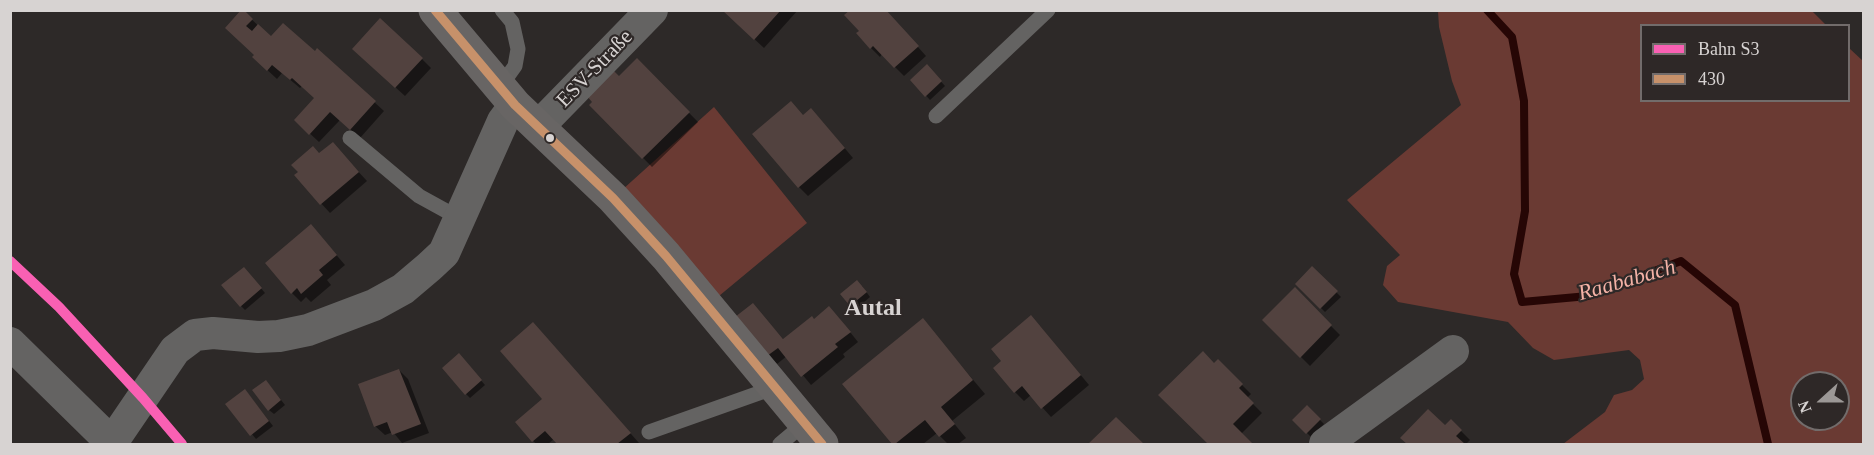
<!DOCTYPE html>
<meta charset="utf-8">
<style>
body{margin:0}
#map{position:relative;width:1874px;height:455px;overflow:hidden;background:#2d2928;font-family:"Times New Roman",serif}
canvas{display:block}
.frame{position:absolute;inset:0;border:12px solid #d7d3d2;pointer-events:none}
.legend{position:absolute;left:1640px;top:24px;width:210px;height:78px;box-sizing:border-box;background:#2e2827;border:2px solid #726c6b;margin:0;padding:8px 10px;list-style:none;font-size:18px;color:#d7d3d2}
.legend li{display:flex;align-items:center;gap:12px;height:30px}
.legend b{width:30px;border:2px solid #726c6b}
.north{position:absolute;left:1790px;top:371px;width:60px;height:60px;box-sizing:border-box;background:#2e2827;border:2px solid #726c6b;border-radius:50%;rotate:249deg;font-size:16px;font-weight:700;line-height:24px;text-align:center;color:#d7d3d2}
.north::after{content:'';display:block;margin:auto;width:21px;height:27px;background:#9c9896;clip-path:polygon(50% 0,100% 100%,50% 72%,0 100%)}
</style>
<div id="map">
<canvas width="1874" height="455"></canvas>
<div class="frame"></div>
<ul class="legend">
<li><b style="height:8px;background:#f960b3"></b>Bahn S3</li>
<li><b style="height:8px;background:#c7916a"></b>430</li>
</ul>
<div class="north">N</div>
</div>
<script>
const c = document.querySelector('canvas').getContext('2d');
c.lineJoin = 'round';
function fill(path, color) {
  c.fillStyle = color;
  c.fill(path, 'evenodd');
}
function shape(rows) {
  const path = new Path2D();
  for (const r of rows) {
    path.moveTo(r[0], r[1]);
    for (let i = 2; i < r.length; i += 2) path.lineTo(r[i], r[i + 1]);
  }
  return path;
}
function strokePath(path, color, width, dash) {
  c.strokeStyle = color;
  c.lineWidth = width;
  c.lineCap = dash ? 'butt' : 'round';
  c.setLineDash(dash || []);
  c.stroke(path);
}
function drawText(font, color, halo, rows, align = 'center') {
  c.font = font + ' "Times New Roman",serif';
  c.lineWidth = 4.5;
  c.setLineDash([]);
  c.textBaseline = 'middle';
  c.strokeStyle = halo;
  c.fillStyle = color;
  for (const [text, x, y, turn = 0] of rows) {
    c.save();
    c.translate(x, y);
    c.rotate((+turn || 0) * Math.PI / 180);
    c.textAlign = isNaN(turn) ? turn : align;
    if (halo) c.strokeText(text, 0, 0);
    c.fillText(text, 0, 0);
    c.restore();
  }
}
fill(shape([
 [1438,11,1811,10,1826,25,1642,26,1642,100,1848,100,1849,48,1863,61,1863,444,1563,444,1605,412,1614,395,1632,390,1644,379,1640,360,1629,350,1554,360,1533,348,1508,322,1398,302,1383,285,1387,266,1400,255,1347,200,1461,105,1452,81,1439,27],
 [1802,383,1838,383,1838,419,1802,419],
 [714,107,807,223,719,296,622,190]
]), '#6a3a33');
fill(shape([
 [723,10,798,10,764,48],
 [885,10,926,56,904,76,882,54,880,57,871,48],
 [243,11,271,38,315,53,317,50,384,111,360,138,340,120,319,142,305,129,316,98,302,86,300,88,282,73,277,79,263,66,256,55,227,28],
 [363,58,422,59,431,68,405,96],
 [637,60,698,122,652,167,591,105],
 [927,66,945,86,930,100,912,80],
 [804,116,820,119,853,158,808,196,799,187],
 [341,153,367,181,330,213,296,176,320,155],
 [320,236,345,265,327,280,331,285,311,302,306,297,301,302,292,293],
 [1312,268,1341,297,1325,312,1297,284],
 [248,273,265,293,245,310,241,306],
 [862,286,870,297,856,309,852,305],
 [1295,290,1340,335,1310,366,1264,320],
 [753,305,784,340,838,317,858,342,843,354,845,357,811,385,787,356,777,364,768,355],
 [923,320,985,394,952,421,966,438,958,444,948,444,937,433,923,444,893,444,844,384],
 [1040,326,1089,385,1051,417,1031,395,1024,401,1015,392],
 [463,360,485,385,470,398,466,394],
 [1218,361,1251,394,1247,398,1262,413,1241,434,1251,444,1210,444,1160,395],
 [399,370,408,379,429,433,402,443,393,432,385,435,375,426],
 [270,386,285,405,274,414,269,410],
 [593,391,639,443,636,444,559,444,554,439,548,444,536,444,517,423,544,400],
 [249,395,273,426,256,439,227,404],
 [1307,407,1324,424,1311,437,1294,420],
 [1116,419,1142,444,1090,444],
 [1451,421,1470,440,1466,444,1409,444,1402,438,1445,427]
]), '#0007');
strokePath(shape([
 [1487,10,1512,37,1524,101,1525,211,1514,274,1522,302,1588,296,1681,261,1735,305,1768,444]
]), '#260605', 8);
fill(shape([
 [241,10,244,10,253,19,246,26,252,31,258,24,271,36,283,23,315,51,317,48,376,101,350,130,330,112,309,135,294,120,314,98,292,78,290,80,272,65,267,71,252,57,254,55,225,28],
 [722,10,781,10,754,40],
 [850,10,886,10,919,46,894,68,873,46,870,49,856,33,859,31,844,15],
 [380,18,423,58,395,88,352,49],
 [637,58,690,112,642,159,589,105,592,102,586,95,612,69,619,76],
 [927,64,942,81,925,97,910,80],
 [791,101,803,115,811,108,845,148,798,188,752,134],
 [333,142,359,172,320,205,294,175,298,172,291,165,313,146,319,153],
 [311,224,337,255,319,270,323,275,301,294,297,288,291,294,265,263],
 [1312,266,1338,291,1320,309,1295,284],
 [244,267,262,288,240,307,221,285],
 [857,280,867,292,850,306,840,294],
 [1295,287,1332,325,1300,358,1262,320],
 [753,303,783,339,812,316,814,319,829,306,851,332,835,344,838,347,801,377,778,348,767,356,735,317],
 [1031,315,1081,375,1041,409,1022,386,1014,393,993,368,1001,361,991,349],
 [923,318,973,380,941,407,955,424,939,437,925,420,895,444,892,444,842,384],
 [533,322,631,433,617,444,557,444,545,431,532,442,515,422,542,399,500,351],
 [1203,351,1214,363,1218,359,1243,384,1239,388,1254,403,1233,424,1253,444,1208,444,1158,395],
 [459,353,482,380,465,395,442,368],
 [399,369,421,424,392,435,387,422,374,427,358,384],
 [266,380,281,400,268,411,252,390],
 [245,389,269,421,250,436,225,404],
 [1307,405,1321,419,1306,434,1292,420],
 [1428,409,1445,425,1451,419,1462,430,1456,436,1465,444,1407,444,1400,438],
 [1116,417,1144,444,1088,444]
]), '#52423f');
strokePath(shape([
 [500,87,515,66,518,49,512,22,502,10],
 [936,116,1048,10],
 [350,138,419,196,459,218],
 [649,432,776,387],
 [780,444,805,423]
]), '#646362', 15);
strokePath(shape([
 [538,127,652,10],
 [10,343,112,443],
 [111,444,175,350,195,335,213,333,258,337,279,336,308,330,374,305,403,289,429,267,444,253,503,121,515,105],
 [1325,444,1453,351]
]), '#646362', 32);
strokePath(shape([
 [435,10,515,105,613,198,666,256,822,444]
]), '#686564', 33);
strokePath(shape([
 [435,10,515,105,613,198,666,256,822,444]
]), '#c7916a', 9);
strokePath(shape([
 [10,261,59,307,143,398,182,444]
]), '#f960b3', 10);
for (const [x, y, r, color] of [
 [550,138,5,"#d7d3d2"]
]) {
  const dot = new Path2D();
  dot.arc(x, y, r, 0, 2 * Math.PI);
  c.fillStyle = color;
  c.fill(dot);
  strokePath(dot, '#2e2827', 2);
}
drawText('21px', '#d7d3d2', '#2e2827', [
 ["ESV-Straße",595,69,-46]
]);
drawText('italic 22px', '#f4b2a6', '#2e2827', [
 ["Raababach",1627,281,-16]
]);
drawText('bold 24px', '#d7d3d2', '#2e2827', [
 ["Autal",873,309]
]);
</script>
